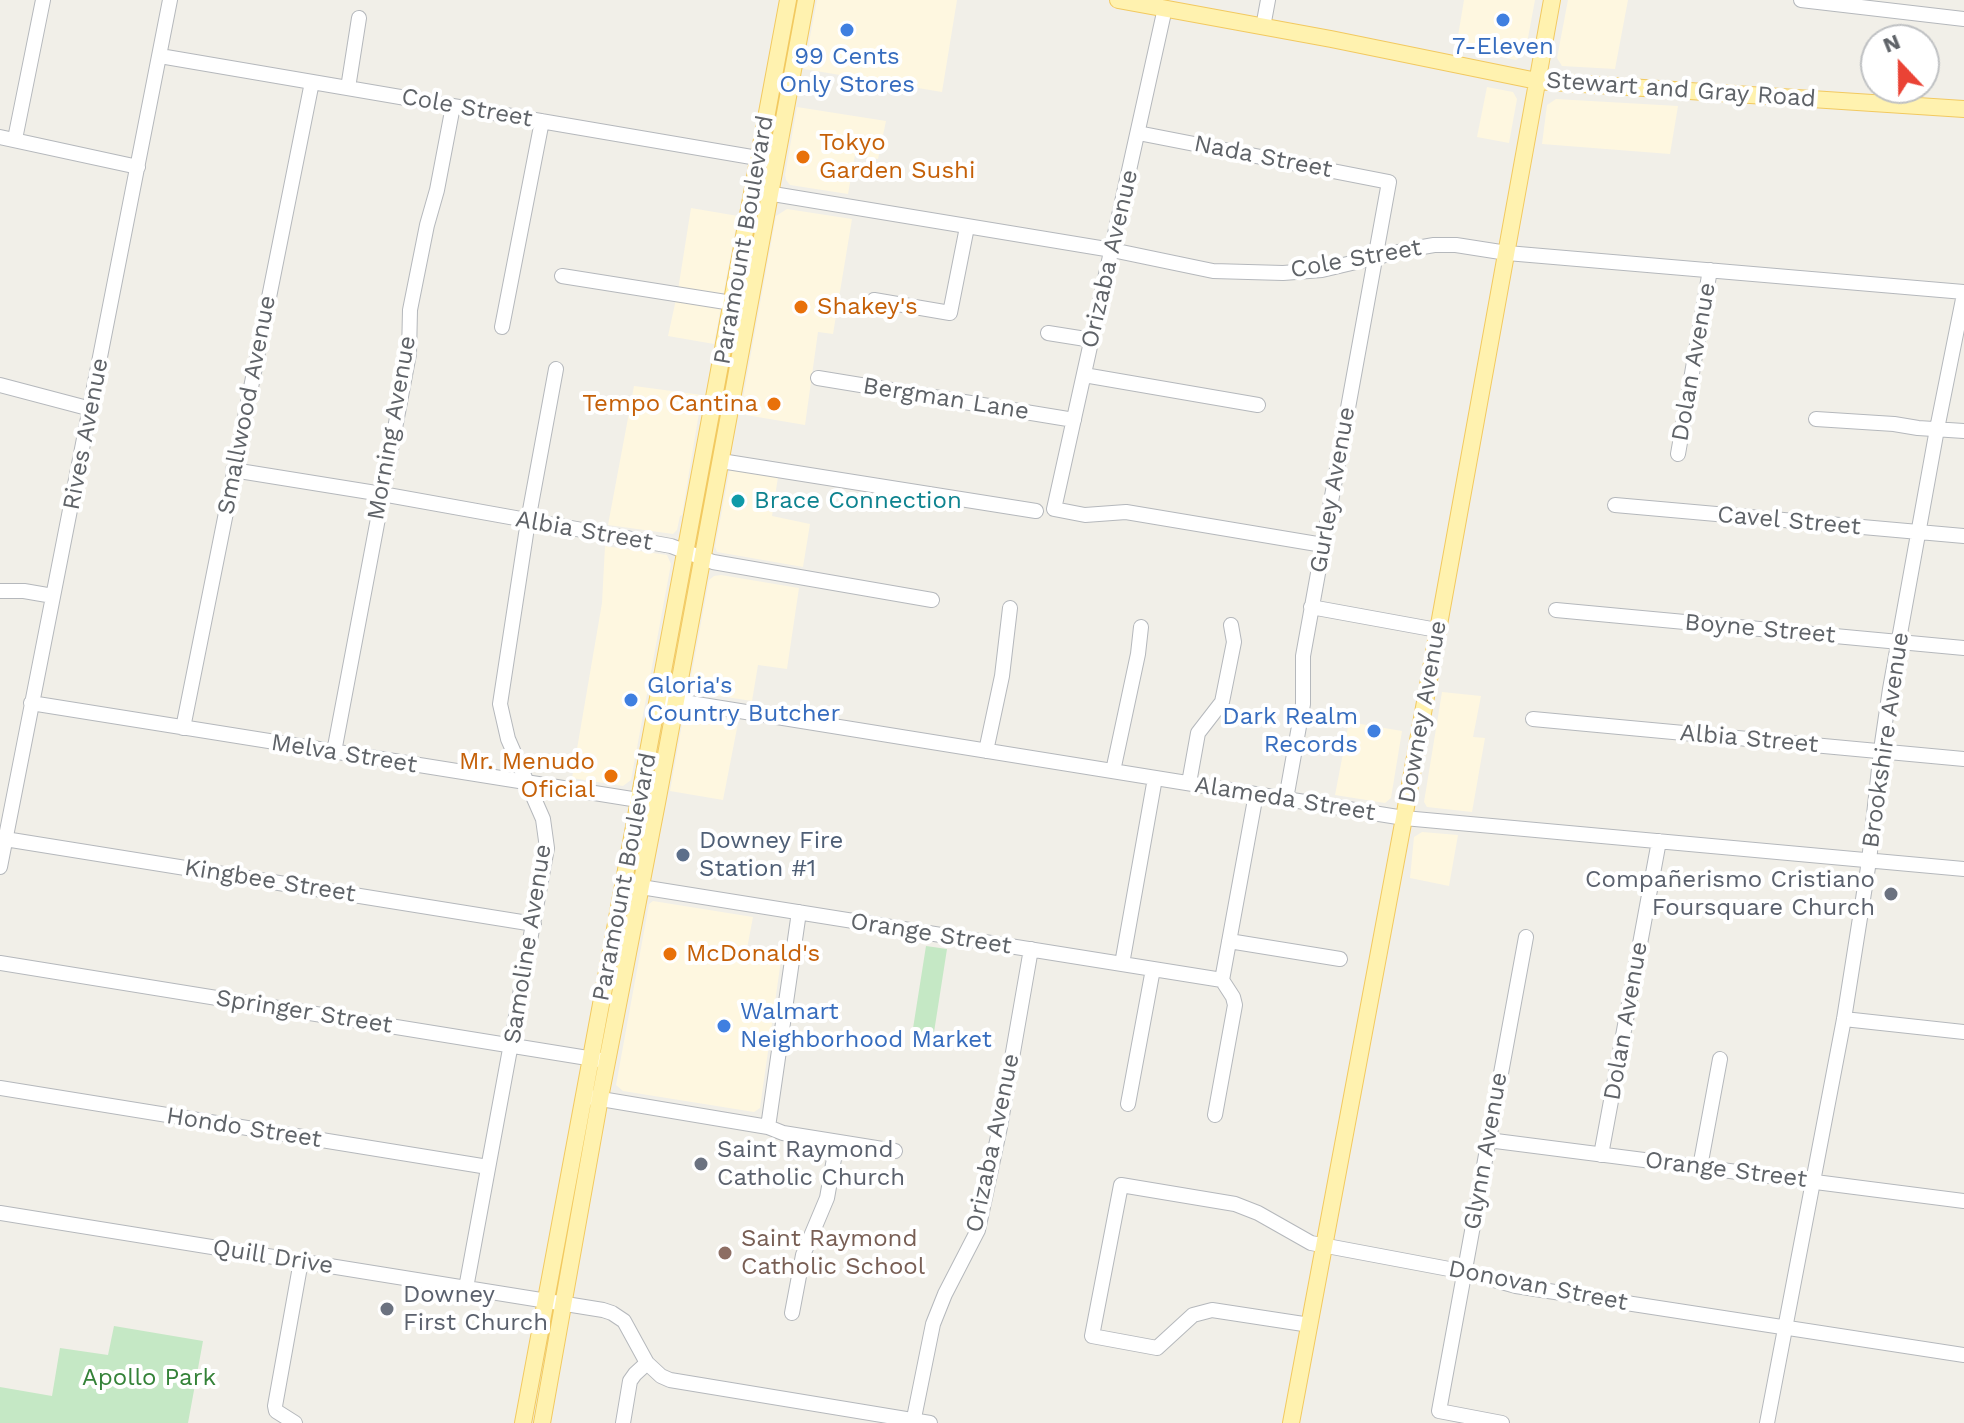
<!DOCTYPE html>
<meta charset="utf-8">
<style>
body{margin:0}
#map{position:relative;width:1964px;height:1423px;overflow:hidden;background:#f1efe8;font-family:"Work Sans",sans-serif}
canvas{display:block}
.north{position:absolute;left:1860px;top:24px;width:80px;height:80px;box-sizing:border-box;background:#fff;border:2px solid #bfc1c3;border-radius:50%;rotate:338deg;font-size:22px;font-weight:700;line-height:32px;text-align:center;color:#5f6368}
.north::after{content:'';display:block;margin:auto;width:28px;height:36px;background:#ea4335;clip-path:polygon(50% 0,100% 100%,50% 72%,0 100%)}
</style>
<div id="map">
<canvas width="1964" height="1423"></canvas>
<div class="north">N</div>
</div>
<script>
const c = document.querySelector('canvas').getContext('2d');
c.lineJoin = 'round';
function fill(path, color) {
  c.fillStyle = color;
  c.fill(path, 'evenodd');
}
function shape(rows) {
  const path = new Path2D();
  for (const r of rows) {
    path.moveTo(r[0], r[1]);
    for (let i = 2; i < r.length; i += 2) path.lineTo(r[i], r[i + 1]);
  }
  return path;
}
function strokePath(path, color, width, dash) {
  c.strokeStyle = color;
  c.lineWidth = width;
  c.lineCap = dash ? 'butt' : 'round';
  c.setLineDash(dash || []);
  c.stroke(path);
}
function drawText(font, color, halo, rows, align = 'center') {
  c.font = font + ' "Work Sans",sans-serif';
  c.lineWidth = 8;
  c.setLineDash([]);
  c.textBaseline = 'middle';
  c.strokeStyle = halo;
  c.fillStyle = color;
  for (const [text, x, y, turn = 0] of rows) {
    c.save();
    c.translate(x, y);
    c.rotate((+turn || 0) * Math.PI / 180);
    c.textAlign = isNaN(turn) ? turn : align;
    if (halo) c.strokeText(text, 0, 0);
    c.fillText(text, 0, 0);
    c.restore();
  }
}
fill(shape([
 [817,0,957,0,942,92,804,69],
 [1464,0,1535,0,1525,54,1516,60,1456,48],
 [1568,0,1628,0,1615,69,1562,66,1557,58],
 [1487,87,1513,92,1517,99,1509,143,1477,137],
 [1556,99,1678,106,1670,154,1542,144,1547,105],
 [797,107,886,121,878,159,855,155,848,194,790,185,786,180,785,175],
 [691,208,738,216,714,344,668,336,678,290],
 [787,209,852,219,833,334,818,332,805,425,740,414,776,216],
 [634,386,702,395,682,515,680,516,677,530,673,534,608,525],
 [730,468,778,477,772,516,810,524,803,567,717,552,715,547],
 [605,546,667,555,671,564,631,780,623,786,572,778,602,603],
 [721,575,799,588,787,669,758,665,752,701,693,692,689,688,709,580,714,576],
 [1442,692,1481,696,1473,737,1485,738,1472,812,1427,807,1424,802],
 [689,715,738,723,723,800,670,791,683,719],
 [1349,722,1402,731,1391,798,1385,803,1335,795],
 [1422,832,1458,835,1449,886,1410,878,1414,837],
 [653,901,753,917,746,954,781,960,760,1108,754,1112,623,1091,616,1085,649,904]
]), '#fef7e0');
fill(shape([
 [926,946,947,949,932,1045,911,1041],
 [114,1326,203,1341,188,1423,0,1423,0,1387,52,1396,60,1348,108,1355]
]), '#c5e8c5');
const minor = shape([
 [1801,0,1964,19],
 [1165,8,1054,509,1085,515,1126,512,1323,545],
 [1263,27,1268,0],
 [160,56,775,161],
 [348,88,359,18],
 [1138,133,1389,182,1303,656,1303,704,1286,799],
 [0,137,138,167],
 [15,139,43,0],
 [761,192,1112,250,1213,271,1283,273,1322,270,1411,249,1434,245,1456,245,1507,253,1964,292],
 [562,276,732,303],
 [874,300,950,313,967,227],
 [502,327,542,121],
 [1048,333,1092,340],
 [1084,375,1258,405],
 [818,378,1074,420],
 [0,385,91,409],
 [1816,419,1894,424,1918,428,1964,431],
 [1678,454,1710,270],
 [721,461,1036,511],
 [233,470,382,494,671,546,713,562,932,600],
 [1615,505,1964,536],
 [0,591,24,591,53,596],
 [1311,607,1437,630],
 [1556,610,1964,648],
 [659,698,1404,818,1964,869],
 [31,703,657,803],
 [1533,719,1964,759],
 [183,728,312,82],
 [986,751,1002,676,1010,608],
 [334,752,409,354,410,310,427,225,437,190,453,106],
 [1113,771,1138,654,1141,627],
 [1189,783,1198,733,1222,702,1234,642,1231,625],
 [5,839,534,924],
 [0,867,170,0],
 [641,887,1222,980],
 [1229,941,1340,959],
 [0,963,600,1060],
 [1122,964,1155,778],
 [1844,1019,1964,1032],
 [0,1088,488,1167],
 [589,1097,768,1127,783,1133,895,1151],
 [1128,1104,1153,969],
 [1215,1115,1235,1005,1233,997,1222,980,1256,794],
 [768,1127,799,912],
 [1488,1140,1964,1201],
 [1601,1155,1659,841],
 [1700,1167,1720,1059],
 [0,1213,603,1310,612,1313,624,1321,647,1363,661,1376,670,1380,930,1423],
 [466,1288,547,848,543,819,508,739,500,704,528,521,556,369],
 [792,1313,803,1255,827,1198,837,1142],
 [1310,1325,1212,1310,1193,1315,1157,1348,1092,1336,1121,1185,1235,1204,1258,1213,1311,1243,1465,1272,1516,1286,1964,1355],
 [295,1423,276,1411,275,1406,301,1261],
 [623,1423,630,1381,635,1374,647,1363],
 [913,1423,933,1324,945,1294,978,1230,1000,1127,1031,949],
 [1502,1423,1439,1411,1526,937],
 [1767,1423,1844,1019,1869,861,1881,750,1890,689,1937,429,1964,294]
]);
const major = shape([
 [1118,0,1331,39,1537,81,1964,109],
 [523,1423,788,0],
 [542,1423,600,1098,657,803,806,0],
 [1291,1423,1404,818,1552,0]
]);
strokePath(minor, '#b5b8bc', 16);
strokePath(major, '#f2c960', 18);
strokePath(minor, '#fff', 14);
strokePath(major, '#fff2af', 16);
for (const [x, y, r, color] of [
 [1503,20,8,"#3f7fe0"],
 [847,30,8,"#3f7fe0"],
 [803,157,8,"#e8710a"],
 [801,307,8,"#e8710a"],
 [774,404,8,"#e8710a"],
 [738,501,8,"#0f9aa8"],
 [631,700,8,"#3f7fe0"],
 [1374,731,8,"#3f7fe0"],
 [611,776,8,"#e8710a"],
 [683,855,8,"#5c6f8a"],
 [1891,894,8,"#6b7280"],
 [670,954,8,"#e8710a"],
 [724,1026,8,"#3f7fe0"],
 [701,1164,8,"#6b7280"],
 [725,1253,8,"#8d6e63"],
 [387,1309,8,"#6b7280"]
]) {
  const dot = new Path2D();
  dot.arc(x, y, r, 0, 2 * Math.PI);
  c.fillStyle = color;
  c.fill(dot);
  strokePath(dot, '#fff', 3);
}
drawText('24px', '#366cbe', '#fff', [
 ["7-Eleven",1503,47],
 ["99 Cents",847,57],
 ["Only Stores",847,85],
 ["Gloria's",647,686,"left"],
 ["Country Butcher",647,714,"left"],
 ["Dark Realm",1358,717,"right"],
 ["Records",1358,745,"right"],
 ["Walmart",740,1012,"left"],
 ["Neighborhood Market",740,1040,"left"]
]);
drawText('24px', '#5f6368', '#fff', [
 ["Stewart and Gray Road",1681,90,4],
 ["Cole Street",467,108,10],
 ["Nada Street",1263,157,11],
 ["Paramount Boulevard",744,240,-80],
 ["Orizaba Avenue",1110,259,-77],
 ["Cole Street",1356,259,-10],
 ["Dolan Avenue",1694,362,-80],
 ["Bergman Lane",946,399,9],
 ["Smallwood Avenue",247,405,-79],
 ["Morning Avenue",392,428,-80],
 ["Rives Avenue",86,434,-79],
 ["Gurley Avenue",1333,490,-80],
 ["Cavel Street",1789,521,5],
 ["Albia Street",584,531,10],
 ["Boyne Street",1760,629,5],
 ["Downey Avenue",1423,712,-80],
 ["Albia Street",1749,739,5],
 ["Brookshire Avenue",1886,740,-82],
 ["Melva Street",344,754,9],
 ["Alameda Street",1285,799,9],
 ["Paramount Boulevard",625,877,-79],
 ["Kingbee Street",270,881,9],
 ["Orange Street",931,934,9],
 ["Samoline Avenue",528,944,-81],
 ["Springer Street",304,1012,9],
 ["Dolan Avenue",1626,1021,-80],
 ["Hondo Street",244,1128,9],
 ["Orizaba Avenue",993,1143,-78],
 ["Glynn Avenue",1486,1151,-80],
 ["Orange Street",1726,1170,7],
 ["Quill Drive",273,1257,9],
 ["Donovan Street",1538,1286,11]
]);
drawText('24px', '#c56008', '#fff', [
 ["Tokyo",819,143],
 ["Garden Sushi",819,171],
 ["Shakey's",817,307],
 ["Tempo Cantina",758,404,"right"],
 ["Mr. Menudo",595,762,"right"],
 ["Oficial",595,790,"right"],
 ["McDonald's",686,954]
], 'left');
drawText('24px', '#0d838f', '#fff', [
 ["Brace Connection",754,501]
], 'left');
drawText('24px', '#4e5e75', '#fff', [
 ["Downey Fire",699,841],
 ["Station #1",699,869]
], 'left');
drawText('24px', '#5b616d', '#fff', [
 ["Compañerismo Cristiano",1875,880,"right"],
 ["Foursquare Church",1875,908,"right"],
 ["Saint Raymond",717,1150],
 ["Catholic Church",717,1178],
 ["Downey",403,1295],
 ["First Church",403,1323]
], 'left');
drawText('24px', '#785e54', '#fff', [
 ["Saint Raymond",741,1239],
 ["Catholic School",741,1267]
], 'left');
drawText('24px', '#348238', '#fff', [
 ["Apollo Park",149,1378]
]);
</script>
